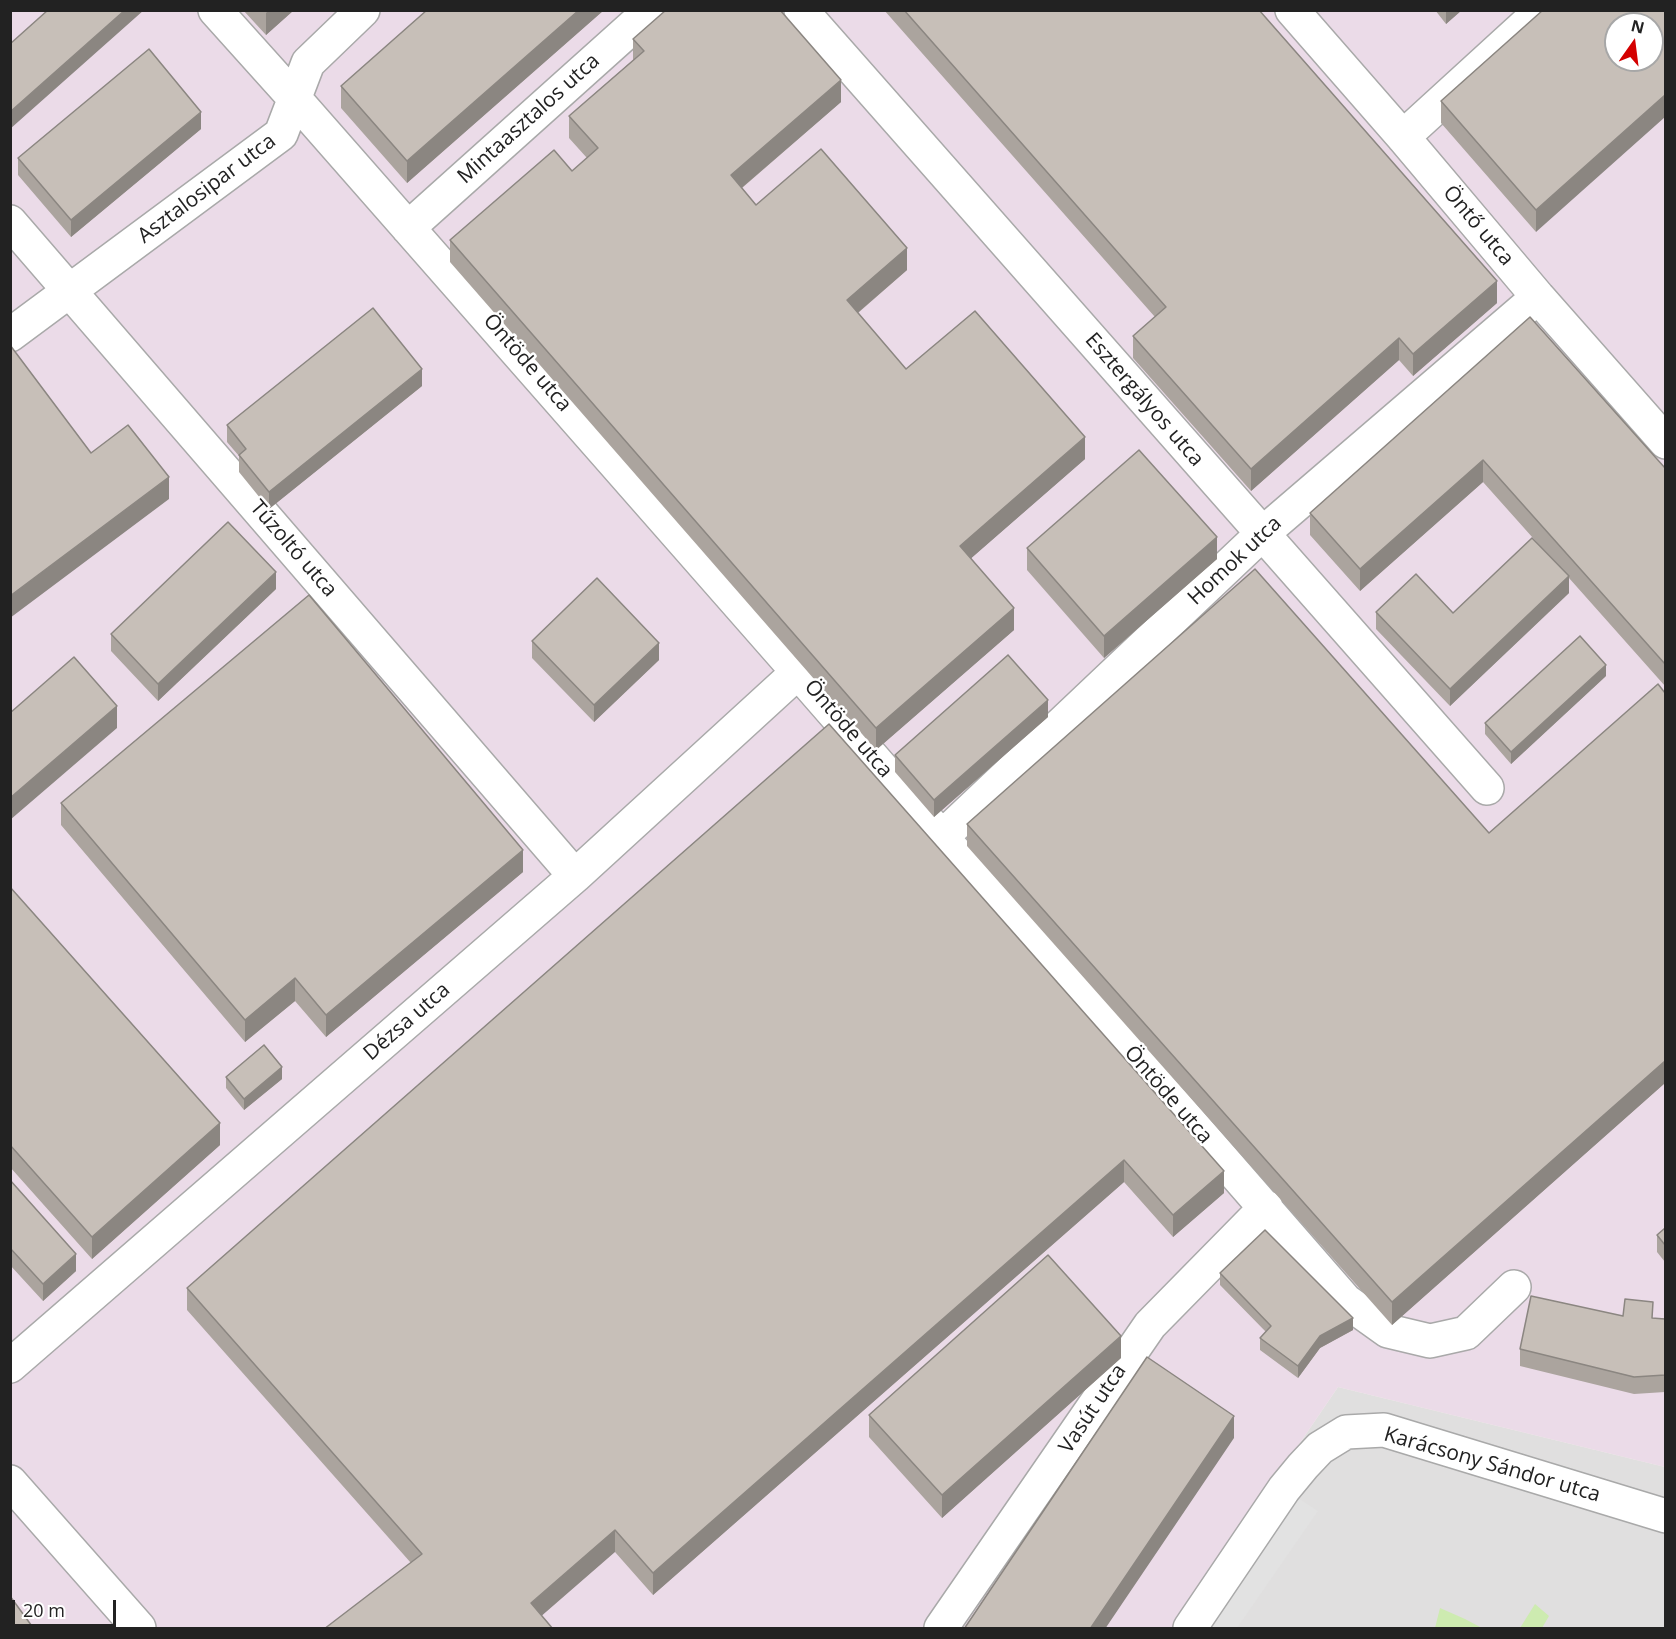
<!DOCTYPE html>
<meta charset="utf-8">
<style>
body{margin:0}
#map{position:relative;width:1676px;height:1639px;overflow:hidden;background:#f2efe9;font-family:"Open Sans",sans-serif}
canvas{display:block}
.frame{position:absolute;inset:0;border:12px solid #222;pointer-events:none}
.north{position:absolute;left:1604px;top:12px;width:60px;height:60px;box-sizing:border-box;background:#fff;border:2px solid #a7a7a7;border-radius:50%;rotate:14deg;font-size:16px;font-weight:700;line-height:24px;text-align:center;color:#222}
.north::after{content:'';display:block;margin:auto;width:21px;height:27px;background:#d40000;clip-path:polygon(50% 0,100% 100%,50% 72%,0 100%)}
.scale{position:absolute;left:12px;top:1600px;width:104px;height:27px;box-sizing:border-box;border:3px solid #222;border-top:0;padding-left:8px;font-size:18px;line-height:21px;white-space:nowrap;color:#222;-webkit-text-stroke:4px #fff;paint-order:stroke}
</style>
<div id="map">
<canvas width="1676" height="1639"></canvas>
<div class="frame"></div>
<div class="north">N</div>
<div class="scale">20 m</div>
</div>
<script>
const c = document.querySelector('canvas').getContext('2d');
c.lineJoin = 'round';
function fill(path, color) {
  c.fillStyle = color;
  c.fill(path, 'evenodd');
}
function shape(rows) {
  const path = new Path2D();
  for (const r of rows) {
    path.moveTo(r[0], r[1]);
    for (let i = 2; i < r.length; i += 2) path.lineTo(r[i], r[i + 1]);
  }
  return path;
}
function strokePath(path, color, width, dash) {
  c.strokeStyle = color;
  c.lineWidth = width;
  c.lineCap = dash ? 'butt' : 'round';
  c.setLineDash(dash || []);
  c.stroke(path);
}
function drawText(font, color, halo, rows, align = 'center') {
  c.font = font + ' "Open Sans",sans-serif';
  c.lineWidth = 5;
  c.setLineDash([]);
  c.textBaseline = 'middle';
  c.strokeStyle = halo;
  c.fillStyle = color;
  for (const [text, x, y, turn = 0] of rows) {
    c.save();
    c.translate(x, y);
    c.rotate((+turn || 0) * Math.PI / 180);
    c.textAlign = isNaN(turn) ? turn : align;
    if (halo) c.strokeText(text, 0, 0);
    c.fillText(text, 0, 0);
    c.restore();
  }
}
fill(shape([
 [1338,1387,1665,1467,1665,1628,1174,1628]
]), '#e0dfdf');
fill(shape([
 [11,11,1665,11,1665,1467,1338,1387,1174,1628,11,1628],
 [1616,24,1652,24,1652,60,1616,60]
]), '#ebdbe8');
fill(shape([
 [1535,1604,1549,1616,1542,1628,1520,1628],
 [1440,1608,1465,1619,1482,1628,1435,1628]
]), '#cdebb0');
fill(shape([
 [1284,1489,1318,1511,1237,1628,1190,1628]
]), '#e2e2e2');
const minor = shape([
 [215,10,295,99,798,672,1346,1301,1388,1331,1430,1341,1466,1333,1514,1287],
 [801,10,1487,788],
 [1292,10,1403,137,1538,297,1666,442],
 [1403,137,1542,10],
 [10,222,575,876],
 [408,228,651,10],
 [10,335,281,134,308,63,363,10],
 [942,837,1262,534,1538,297],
 [10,1366,575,876,798,672],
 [10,1482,139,1628],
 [941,1628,1150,1325,1266,1207],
 [1190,1628,1284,1489,1303,1466,1320,1448,1346,1432,1384,1430,1666,1516]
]);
strokePath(minor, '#a9a9a9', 36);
strokePath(minor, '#fff', 33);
fill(shape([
 [243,10,294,10,266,35],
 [427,10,604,10,407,183,341,108,341,86],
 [884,10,1259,10,1497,303,1413,376,1399,360,1251,491,1133,358,1133,336,1155,317],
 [1435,10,1462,10,1446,24],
 [1543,10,1536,232,1441,123,1441,101],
 [633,39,841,102,742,188,756,205,907,270,858,313,906,369,1085,459,971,558,1014,630,876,750,450,262,450,240,572,171,587,158,569,138,569,116,633,60],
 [201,129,71,237,18,175,18,158],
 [1530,317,1665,468,1665,686,1569,578,1569,593,1450,706,1376,629,1376,612,1453,613,1541,547,1483,482,1360,591,1310,535,1310,513],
 [422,386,269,509,239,472,239,456,227,442,227,425],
 [1027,548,1217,559,1104,658,1027,570],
 [276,589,158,701,111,651,111,634],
 [532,641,659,660,594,722,532,658],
 [1606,676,1511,764,1485,734,1485,723],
 [1665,693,1665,1083,1392,1325,967,846,967,824,1489,833],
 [1048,717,934,817,895,772,895,755],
 [829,724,1224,1193,1173,1237,1124,1182,653,1595,615,1552,411,1563,187,1310,187,1288],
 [61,803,523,872,326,1037,295,1001,245,1042,61,825],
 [10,887,220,1145,92,1259,10,1167],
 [226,1077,282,1079,244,1110,226,1088],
 [10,1180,76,1271,43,1301,10,1265],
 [1665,1228,1665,1262,1657,1252,1657,1235],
 [1220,1273,1353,1330,1320,1348,1298,1378,1260,1350,1260,1338,1266,1332,1220,1285],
 [1653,1318,1665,1319,1665,1392,1634,1394,1520,1366,1520,1349],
 [1121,1358,942,1518,869,1437,869,1415]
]), '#aba49e');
fill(shape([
 [125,10,144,10,10,129,10,112],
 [269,10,294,10,266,35,266,13],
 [579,10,604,10,407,183,407,161],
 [1448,10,1462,10,1446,24,1446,12],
 [841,80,841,102,731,197,731,175],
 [1665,95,1665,117,1536,232,1536,210],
 [201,112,201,129,71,237,71,220],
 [907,248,907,270,847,322,847,300],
 [1497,281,1497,303,1413,376,1413,354],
 [1399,338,1399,360,1251,491,1251,469],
 [422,369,422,386,269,509,269,492],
 [1085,437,1085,459,960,568,960,546],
 [1483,460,1483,482,1360,591,1360,569],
 [169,477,169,499,10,618,10,596],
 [1217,537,1217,559,1104,658,1104,636],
 [276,572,276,589,158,701,158,684],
 [1569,576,1569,593,1450,706,1450,689],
 [1014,608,1014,630,876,750,876,728],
 [659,643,659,660,594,722,594,705],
 [1606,665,1606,676,1511,764,1511,752],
 [1048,700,1048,717,934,817,934,800],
 [117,706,117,728,10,820,10,798],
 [523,850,523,872,326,1037,326,1015],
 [295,978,295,1001,245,1042,245,1020],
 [1665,1061,1665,1083,1392,1325,1392,1302],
 [282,1067,282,1079,244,1110,244,1099],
 [220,1123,220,1145,92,1259,92,1237],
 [1124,1160,1124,1182,653,1595,653,1573],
 [1224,1171,1224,1193,1173,1237,1173,1215],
 [76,1254,76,1271,43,1301,43,1284],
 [1353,1318,1353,1330,1320,1348,1298,1378,1298,1366,1320,1336],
 [1121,1336,1121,1358,942,1518,942,1495],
 [1234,1416,1234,1438,1105,1629,1090,1629],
 [615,1530,615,1552,531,1625,531,1603]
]), '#8b8681');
const building = shape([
 [48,10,125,10,10,112,10,44,48,10],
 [427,10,579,10,407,161,341,86,427,10],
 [666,10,780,10,841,80,731,175,756,205,821,149,907,248,847,300,906,369,975,311,1085,437,960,546,1014,608,876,728,450,240,554,150,572,171,598,148,569,116,644,51,633,39,666,10],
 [904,10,1259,10,1497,281,1413,354,1399,338,1251,469,1133,336,1166,307,904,10],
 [1543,10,1665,10,1665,95,1536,210,1441,101,1543,10],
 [1616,24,1652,24,1652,60,1616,60,1616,24],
 [149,49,201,112,71,220,18,158,149,49],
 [373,308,422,369,269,492,239,455,246,449,227,425,373,308],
 [1530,317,1665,468,1665,664,1483,460,1360,569,1310,513,1530,317],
 [10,345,91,453,128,425,169,477,10,596,10,345],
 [1139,450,1217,537,1104,636,1027,548,1139,450],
 [228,522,276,572,158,684,111,634,228,522],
 [1532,538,1569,576,1450,689,1376,612,1416,574,1453,613,1532,538],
 [1255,569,1489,833,1658,684,1665,693,1665,1061,1392,1302,967,824,1255,569],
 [597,578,659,643,594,705,532,641,597,578],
 [309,595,523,850,326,1015,295,978,245,1020,61,803,309,595],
 [1580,636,1606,665,1511,752,1485,723,1580,636],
 [1008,655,1048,700,934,800,895,755,1008,655],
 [74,657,117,706,10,798,10,713,74,657],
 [829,724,1224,1171,1173,1215,1124,1160,653,1573,615,1530,531,1603,553,1629,324,1629,422,1554,187,1288,829,724],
 [10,887,220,1123,92,1237,10,1145,10,887],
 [264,1045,282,1067,244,1099,226,1077,264,1045],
 [10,1180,76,1254,43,1284,10,1248,10,1180],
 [1665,1228,1665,1245,1657,1235,1665,1228],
 [1265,1230,1353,1318,1320,1336,1298,1366,1260,1338,1271,1326,1220,1273,1265,1230],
 [1048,1255,1121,1336,942,1495,869,1415,1048,1255],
 [1531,1296,1623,1316,1625,1299,1653,1302,1652,1318,1665,1319,1665,1375,1634,1377,1520,1349,1531,1296],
 [1147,1357,1234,1416,1090,1629,964,1629,1147,1357],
 [10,1596,34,1629,10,1629,10,1596]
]);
fill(building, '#c7bfb8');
strokePath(building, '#8b8681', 1.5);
drawText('21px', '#222', '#fff', [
 ["Mintaasztalos utca",529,119,-42],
 ["Asztalosipar utca",207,189,-37],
 ["Öntő utca",1478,226,50],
 ["Öntöde utca",527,363,49],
 ["Esztergályos utca",1144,400,49],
 ["Tűzoltó utca",293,549,49],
 ["Homok utca",1235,561,-43],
 ["Öntöde utca",848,729,49],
 ["Dézsa utca",407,1022,-41],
 ["Öntöde utca",1168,1095,49],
 ["Vasút utca",1093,1409,-56],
 ["Karácsony Sándor utca",1492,1465,16]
]);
</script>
